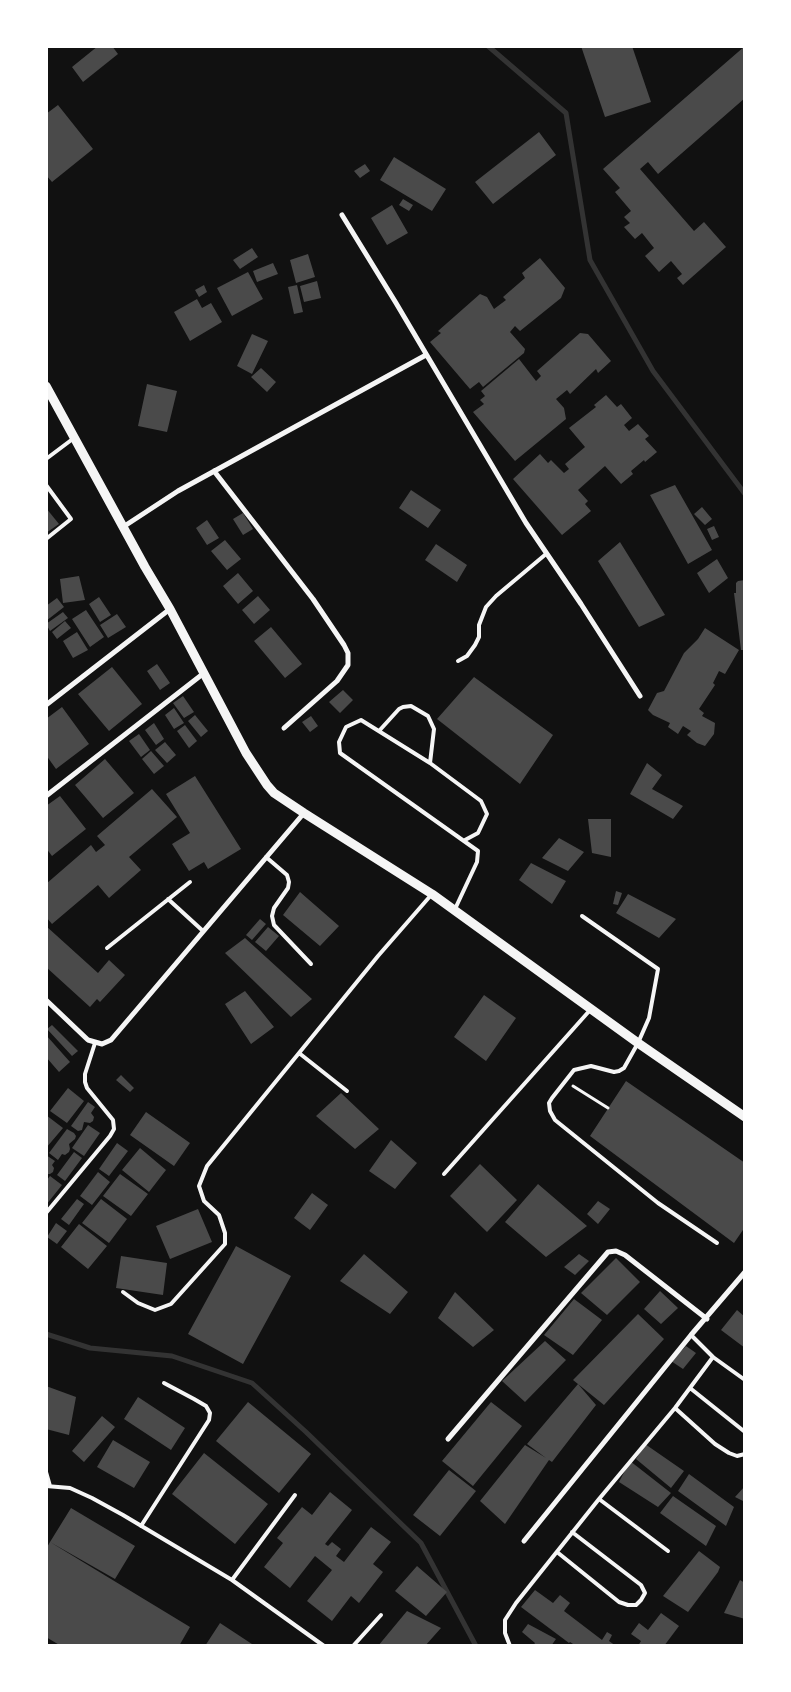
<!DOCTYPE html>
<style>
body{margin:0}
#map{position:relative;width:791px;height:1692px;overflow:hidden;background:#111;font-family:Quicksand,sans-serif}
canvas{display:block}
.frame{position:absolute;inset:0;border:48px solid #fff;pointer-events:none}
</style>
<div id="map">
<canvas width="791" height="1692"></canvas>
<div class="frame"></div>
</div>
<script>
const c = document.querySelector('canvas').getContext('2d');
c.lineJoin = 'round';
function shape(rows) {
  const path = new Path2D();
  for (const r of rows) {
    path.moveTo(r[0], r[1]);
    for (let i = 2; i < r.length; i += 2) path.lineTo(r[i], r[i + 1]);
  }
  return path;
}
function strokePath(path, color, width, dash) {
  c.strokeStyle = color;
  c.lineWidth = width;
  c.lineCap = dash ? 'butt' : 'round';
  c.setLineDash(dash || []);
  c.stroke(path);
}
function fill(path, color) {
  c.fillStyle = color;
  c.fill(path, 'evenodd');
}
strokePath(shape([
 [488,46,566,113,590,260,653,371,745,494],
 [46,1334,90,1348,172,1356,252,1383,306,1432,421,1543,476,1646]
]), '#333', 5);
fill(shape([
 [98,46,112,46,118,54,83,82,72,67],
 [581,46,632,46,651,102,605,117],
 [745,46,745,98,658,174,648,162,640,169,694,231,704,222,726,247,683,285,677,278,682,274,671,261,659,272,645,256,654,248,642,233,635,239,624,227,630,223,624,217,631,211,615,192,620,188,603,169],
 [58,105,93,149,52,182,46,175,46,114],
 [539,132,556,155,493,204,475,182],
 [394,157,446,189,432,211,380,180],
 [365,164,370,171,360,178,354,171],
 [403,199,413,205,409,211,399,205],
 [392,205,408,233,387,245,371,218],
 [252,248,258,257,240,269,233,260],
 [308,254,315,277,296,283,290,260],
 [540,258,565,288,561,298,520,331,515,326,510,332,525,349,524,353,483,387,479,382,470,389,430,342,441,333,438,331,480,294,487,297,494,309,506,300,503,297,525,278,522,273],
 [273,263,278,274,257,282,253,271],
 [248,272,263,299,232,316,217,288],
 [317,281,321,298,304,302,300,286],
 [204,285,207,292,199,297,195,290],
 [297,285,303,312,294,314,288,287],
 [197,299,202,308,211,303,222,322,190,341,174,312],
 [580,333,588,334,611,361,598,373,596,369,570,394,567,390,556,399,564,408,566,419,515,461,473,412,484,404,480,400,485,396,481,391,519,359,536,381,541,376,537,371],
 [252,334,268,341,252,374,237,366],
 [261,368,276,382,267,392,251,377],
 [147,384,177,391,167,432,138,426],
 [606,395,617,407,621,404,632,418,624,425,629,431,638,424,649,436,645,439,657,452,645,462,644,460,631,471,633,474,621,484,605,466,578,490,588,501,585,504,591,511,562,535,513,479,540,454,548,463,551,460,564,473,569,469,565,464,585,447,569,428,596,407,594,405],
 [675,485,712,550,688,564,650,495],
 [411,490,441,510,428,528,399,508],
 [702,507,712,519,705,525,694,514],
 [46,508,59,524,46,533],
 [243,513,253,529,243,535,233,519],
 [207,520,219,538,207,545,196,528],
 [714,526,719,537,712,540,707,529],
 [225,540,241,559,227,570,211,551],
 [620,542,665,615,639,627,598,561],
 [436,544,467,565,457,582,425,560],
 [717,559,728,578,709,593,697,573],
 [238,573,253,591,238,604,223,586],
 [79,576,85,600,63,603,60,579],
 [745,580,745,650,741,650,734,593,736,593,736,583,738,581],
 [258,596,270,610,254,624,242,610],
 [99,597,111,615,100,622,89,604],
 [57,598,64,607,46,621,46,606],
 [86,610,104,637,90,647,72,619],
 [63,612,68,618,50,631,46,624],
 [117,614,126,627,108,638,100,625],
 [65,621,71,628,57,639,52,632],
 [271,627,302,664,285,678,254,641],
 [705,628,739,650,725,674,719,671,713,683,715,685,699,709,704,713,702,716,715,723,714,734,705,746,697,743,687,735,691,731,683,726,678,734,668,727,670,723,653,715,648,710,657,693,664,691,684,653,698,639],
 [77,632,88,650,73,658,63,641],
 [157,664,170,683,160,690,147,671],
 [112,667,142,704,109,731,78,694],
 [474,677,553,735,520,784,437,719],
 [343,690,353,700,340,713,329,702],
 [183,696,194,712,184,718,173,703],
 [62,707,89,744,56,769,46,755,46,719],
 [174,708,184,723,174,729,165,715],
 [195,715,208,731,201,737,188,721],
 [311,716,318,726,310,732,302,722],
 [154,723,164,739,156,745,145,730],
 [185,725,197,741,189,748,177,731],
 [139,734,150,750,141,757,129,741],
 [165,742,176,755,167,763,155,750],
 [151,751,164,766,154,774,142,759],
 [105,759,134,793,103,818,75,785],
 [647,763,662,775,652,789,683,806,673,819,630,794],
 [195,776,241,849,208,869,204,862,189,871,172,844,190,833,166,794],
 [152,789,177,817,129,857,141,870,109,898,98,885,52,924,46,917,46,884,91,845,96,852,105,845,97,836],
 [60,796,86,829,52,856,46,848,46,806],
 [588,819,611,819,611,857,592,853],
 [559,838,584,852,568,871,542,858],
 [531,863,566,881,552,904,519,880],
 [616,891,622,893,618,905,613,904],
 [300,892,339,926,320,946,283,915],
 [628,894,676,919,659,938,616,913],
 [260,919,266,924,252,940,246,935],
 [46,926,98,973,109,960,125,975,100,1002,97,999,90,1007,46,967],
 [268,927,279,936,266,951,255,942],
 [245,938,312,999,291,1017,225,953],
 [245,991,274,1027,251,1044,225,1004],
 [484,995,516,1018,486,1061,454,1037],
 [52,1025,78,1051,72,1056,47,1029],
 [46,1035,70,1062,59,1072,46,1057],
 [121,1075,134,1088,130,1092,116,1080],
 [626,1081,745,1163,745,1227,734,1243,590,1136],
 [68,1088,84,1101,67,1123,50,1111],
 [341,1093,379,1129,355,1149,316,1116],
 [88,1102,95,1107,91,1113,94,1117,93,1121,90,1123,84,1122,82,1130,78,1131,71,1126],
 [146,1112,190,1143,174,1166,130,1135],
 [46,1115,63,1128,46,1148],
 [88,1125,100,1133,84,1156,72,1148],
 [67,1129,74,1133,76,1136,75,1139,69,1144,70,1149,69,1152,65,1155,62,1154,58,1160,49,1153],
 [391,1140,417,1163,395,1189,369,1171],
 [117,1143,128,1151,109,1176,99,1169],
 [140,1148,166,1170,149,1192,122,1170],
 [74,1152,82,1158,65,1181,57,1175],
 [46,1155,55,1161,52,1165,54,1168,53,1172,50,1174,46,1174],
 [480,1164,517,1200,487,1232,450,1196],
 [98,1172,110,1182,92,1205,80,1196],
 [120,1174,148,1194,131,1216,103,1196],
 [50,1176,62,1185,46,1205,46,1181],
 [538,1184,587,1226,546,1257,505,1222],
 [312,1193,328,1205,310,1230,294,1218],
 [77,1199,84,1204,69,1225,61,1219],
 [101,1199,127,1219,109,1243,82,1223],
 [598,1201,610,1209,598,1224,587,1214],
 [198,1209,212,1242,170,1259,156,1226],
 [56,1223,67,1231,57,1244,47,1237],
 [79,1224,107,1246,88,1269,61,1247],
 [236,1246,291,1276,243,1364,188,1334],
 [364,1254,408,1292,390,1314,340,1281],
 [579,1254,589,1261,575,1275,564,1267],
 [121,1256,167,1263,163,1295,116,1288],
 [616,1258,640,1282,607,1315,581,1293],
 [660,1291,678,1308,661,1324,644,1309],
 [455,1292,494,1330,473,1347,438,1318],
 [574,1299,602,1320,573,1355,544,1335],
 [737,1310,745,1317,745,1348,721,1330],
 [638,1314,664,1339,604,1405,573,1380],
 [545,1341,566,1360,525,1402,502,1381],
 [686,1346,696,1353,683,1369,671,1361],
 [578,1384,596,1405,552,1462,549,1460,505,1524,480,1501,525,1445,546,1458,527,1444],
 [46,1386,76,1397,69,1435,46,1429],
 [138,1397,185,1428,171,1450,124,1419],
 [248,1402,311,1454,279,1493,216,1441],
 [491,1402,522,1426,473,1486,442,1461],
 [102,1416,115,1427,84,1462,72,1451],
 [113,1440,150,1462,134,1488,97,1467],
 [645,1444,684,1471,671,1488,636,1459],
 [204,1453,268,1504,235,1544,172,1494],
 [630,1461,671,1493,658,1507,619,1482],
 [449,1470,476,1491,440,1536,413,1515],
 [689,1474,734,1507,726,1526,678,1491],
 [745,1486,745,1502,735,1497],
 [330,1492,352,1510,325,1544,328,1546,332,1542,341,1549,336,1556,344,1562,371,1527,391,1542,373,1564,383,1572,359,1603,351,1596,332,1621,307,1601,332,1570,315,1556,290,1588,264,1567,283,1543,277,1538,302,1507,312,1515],
 [673,1496,716,1526,706,1546,660,1513],
 [71,1508,135,1546,115,1579,50,1542],
 [50,1542,190,1627,179,1646,61,1646,46,1637,46,1549],
 [699,1551,720,1567,718,1572,688,1612,663,1596],
 [417,1566,447,1592,426,1616,395,1591],
 [740,1580,745,1583,745,1619,724,1613],
 [535,1590,553,1603,560,1595,570,1603,564,1611,602,1640,607,1632,612,1635,609,1641,616,1646,576,1646,570,1642,569,1643,521,1607],
 [407,1611,441,1628,425,1646,378,1646],
 [661,1613,679,1626,664,1646,638,1646,641,1641,631,1634,639,1623,648,1630],
 [220,1623,255,1646,205,1646],
 [528,1624,556,1639,551,1646,533,1646,535,1643,522,1632]
]), '#4a4a4a');
strokePath(shape([
 [573,1086,608,1108]
]), '#f5f5f5', 3);
strokePath(shape([
 [46,459,74,438],
 [46,485,71,519,46,539],
 [458,661,467,656,475,645,479,637,479,625,486,607,496,596,546,554],
 [379,731,399,709,403,707,411,706,428,716,434,729,430,763],
 [266,857,287,875,289,882,288,888,274,908,272,916,274,925,311,964],
 [168,899,203,931],
 [455,909,477,862,478,851,340,753,339,742,346,727,361,720,430,763,481,801,487,814,478,833,465,840],
 [582,916,658,969,649,1018,638,1043,624,1068,619,1071,614,1072,591,1066,574,1070,552,1098,549,1103,550,1111,555,1120,658,1203,717,1243],
 [107,948,190,882],
 [299,1053,347,1091],
 [444,1174,591,1009],
 [46,1213,110,1136,114,1129,113,1120,87,1088,85,1082,85,1074,95,1043],
 [123,1292,138,1303,155,1310,171,1304,225,1244,225,1233,219,1215,204,1201,199,1186,207,1166,378,956,432,894],
 [713,1357,745,1380],
 [690,1388,745,1432],
 [675,1408,715,1444,729,1453,737,1456,745,1454],
 [46,1472,50,1486],
 [46,1486,70,1488,92,1498,123,1515,232,1580,324,1646],
 [599,1499,668,1551],
 [141,1526,209,1420,210,1413,206,1406,194,1399,164,1383],
 [557,1552,619,1602,628,1605,636,1605,641,1600,645,1593,641,1585,572,1532],
 [232,1580,295,1495],
 [353,1646,381,1615],
 [510,1646,505,1633,505,1620,516,1603,599,1499,675,1408,713,1357,691,1335]
]), '#f5f5f5', 4);
strokePath(shape([
 [342,215,396,303,526,523,581,604,640,696],
 [214,471,313,599,344,645,348,653,348,665,337,681,284,728],
 [123,527,178,491,426,355],
 [46,705,170,609],
 [46,796,204,673],
 [46,1000,88,1040,102,1044,111,1040,304,813],
 [448,1439,608,1252,616,1251,625,1255,707,1319],
 [524,1541,691,1335,745,1272]
]), '#f5f5f5', 5);
strokePath(shape([
 [46,386,145,567,170,609,246,753,267,785,274,793,304,813,432,894,638,1043,745,1117]
]), '#f5f5f5', 9);
</script>
